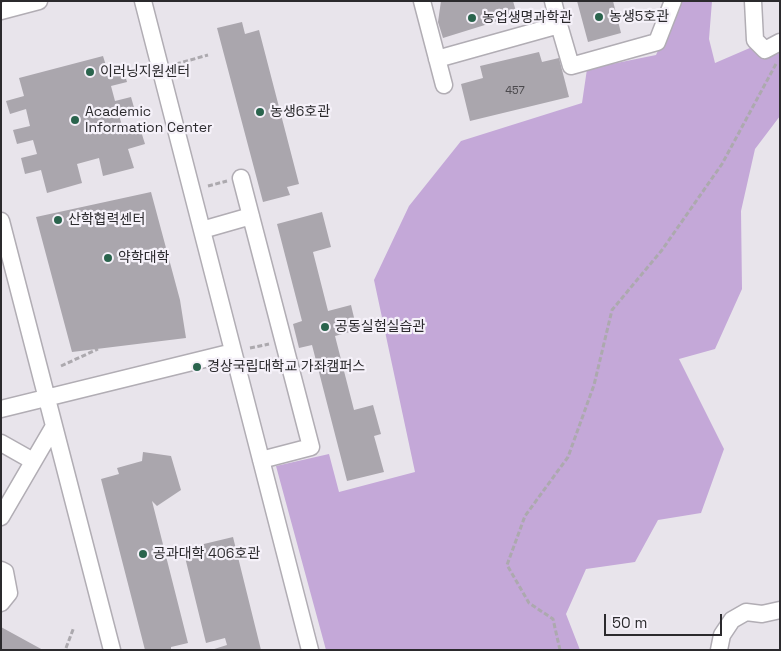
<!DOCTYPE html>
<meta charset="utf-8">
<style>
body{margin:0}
#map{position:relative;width:781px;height:651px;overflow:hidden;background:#e8e4eb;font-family:"Space Grotesk",sans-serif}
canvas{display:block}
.frame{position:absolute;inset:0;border:2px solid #2b2a2d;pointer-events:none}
.scale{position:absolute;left:604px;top:614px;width:118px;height:22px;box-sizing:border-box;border:2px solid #2b2a2d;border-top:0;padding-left:6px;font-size:15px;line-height:18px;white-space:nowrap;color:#2b2a2d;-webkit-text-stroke:4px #f5f1f9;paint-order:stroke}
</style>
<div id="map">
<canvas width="781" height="651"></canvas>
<div class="frame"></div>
<div class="scale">50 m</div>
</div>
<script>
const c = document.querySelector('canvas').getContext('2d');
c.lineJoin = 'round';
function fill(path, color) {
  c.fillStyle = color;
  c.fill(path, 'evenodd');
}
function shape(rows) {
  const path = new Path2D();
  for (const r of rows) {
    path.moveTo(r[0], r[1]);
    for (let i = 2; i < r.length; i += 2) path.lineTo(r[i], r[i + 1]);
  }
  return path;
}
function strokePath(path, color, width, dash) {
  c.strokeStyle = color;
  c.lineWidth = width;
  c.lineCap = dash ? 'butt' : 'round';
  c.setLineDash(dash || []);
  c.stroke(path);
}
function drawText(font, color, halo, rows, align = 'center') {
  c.font = font + ' "Space Grotesk","Noto Sans KR",sans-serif';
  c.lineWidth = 4.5;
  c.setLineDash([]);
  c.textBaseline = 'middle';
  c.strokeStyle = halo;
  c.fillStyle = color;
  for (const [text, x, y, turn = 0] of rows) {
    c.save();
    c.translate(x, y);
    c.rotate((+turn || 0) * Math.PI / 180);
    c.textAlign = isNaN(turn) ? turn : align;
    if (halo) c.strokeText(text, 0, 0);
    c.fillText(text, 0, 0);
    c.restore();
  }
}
fill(shape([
 [680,1,712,1,709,39,715,63,780,35,780,116,755,149,741,211,742,289,715,349,679,359,724,449,701,513,658,520,635,562,586,569,566,614,580,650,326,650,276,466,329,454,339,492,415,472,374,280,409,206,461,141,582,103,587,69,656,55]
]), '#c4a8d8');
fill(shape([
 [441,1,513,1,517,15,443,38,438,22],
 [577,1,613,1,621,33,588,42],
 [242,22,245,34,259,30,299,184,287,187,290,195,263,202,217,28],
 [539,52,542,62,559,58,569,97,470,121,461,84,483,78,480,66],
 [103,56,108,72,123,68,127,82,111,86,115,101,131,97,135,111,119,115,124,133,140,128,145,144,128,149,134,168,103,176,99,158,77,164,82,183,47,193,41,170,25,174,21,158,37,154,33,140,17,144,13,130,30,126,26,109,10,114,6,101,24,96,19,78],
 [151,192,180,300,186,338,72,352,36,217],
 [322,212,331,247,313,252,328,311,351,305,357,330,335,336,354,410,373,405,381,434,374,436,384,472,347,481,312,345,299,348,293,324,302,321,277,224],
 [143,452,171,456,181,490,157,506,152,501,188,643,171,647,171,650,145,650,101,479,119,474,117,468,142,461],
 [233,537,261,650,211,650,227,645,225,638,206,643,183,549],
 [1,627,43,650,1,650]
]), '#aaa6ad');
const minor = shape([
 [143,1,310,650],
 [422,1,444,85],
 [753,1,755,40,765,50,780,42],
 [1,11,39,1],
 [559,25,571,66,657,42,673,1],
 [437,59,559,25,553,1],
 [241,178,311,447,261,460],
 [1,221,112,650],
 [202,230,251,216],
 [1,409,233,352],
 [1,443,33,461],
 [1,517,54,426],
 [1,570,5,572,9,593,1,603],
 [719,650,722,635,732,620,746,612,762,614,780,610]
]);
strokePath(minor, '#b1adb4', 19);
strokePath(shape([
 [176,64,208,55],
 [208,186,227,181],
 [250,348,269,344],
 [61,366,98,349],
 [66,648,74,627],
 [560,650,553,619,529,603,507,565,525,516,568,457,594,385,612,310,662,250,722,164,777,62]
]), '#aca9ae', 3, [5, 2.5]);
strokePath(minor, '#fff', 16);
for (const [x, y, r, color] of [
 [599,17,5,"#2a644d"],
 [472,18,5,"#2a644d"],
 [90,72,5,"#2a644d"],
 [260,112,5,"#2a644d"],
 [75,120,5,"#2a644d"],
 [58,220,5,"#2a644d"],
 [108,258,5,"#2a644d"],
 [325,327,5,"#2a644d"],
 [197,367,5,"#2a644d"],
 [143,554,5,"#2a644d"]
]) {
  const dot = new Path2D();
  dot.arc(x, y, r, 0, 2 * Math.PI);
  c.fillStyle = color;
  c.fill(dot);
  strokePath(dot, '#f5f1f9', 2);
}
drawText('11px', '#4b494d', null, [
 ["457",515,91]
]);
drawText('14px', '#2b2a2d', '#f5f1f9', [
 ["농생5호관",609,17],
 ["농업생명과학관",482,18],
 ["이러닝지원센터",100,72],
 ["Academic",85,112],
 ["Information Center",85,128],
 ["농생6호관",270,112],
 ["산학협력센터",68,220],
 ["약학대학",118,258],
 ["공동실험실습관",335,327],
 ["경상국립대학교 가좌캠퍼스",207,367],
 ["공과대학 406호관",153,554]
], 'left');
</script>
